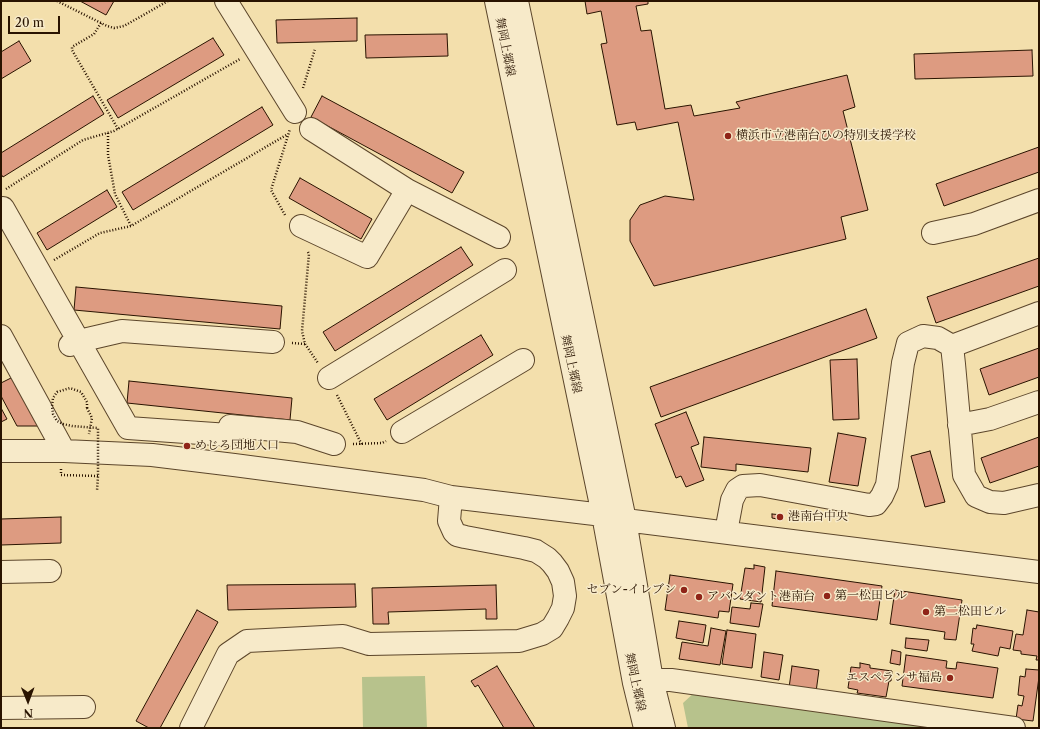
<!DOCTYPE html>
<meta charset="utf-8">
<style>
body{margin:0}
#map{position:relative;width:1040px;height:729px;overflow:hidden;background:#f3dfac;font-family:"Libre Caslon Text",serif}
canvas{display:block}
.frame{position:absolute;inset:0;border:2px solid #291300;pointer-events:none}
.north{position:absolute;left:8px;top:681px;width:40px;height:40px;-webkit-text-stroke:3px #f7eac9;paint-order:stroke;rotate:179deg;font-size:11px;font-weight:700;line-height:16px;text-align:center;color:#291300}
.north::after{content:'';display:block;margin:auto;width:14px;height:18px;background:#291300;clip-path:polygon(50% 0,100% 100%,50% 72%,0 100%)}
.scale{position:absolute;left:8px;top:16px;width:52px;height:18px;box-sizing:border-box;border:2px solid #291300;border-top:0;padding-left:5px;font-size:12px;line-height:14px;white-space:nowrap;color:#291300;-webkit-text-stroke:3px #f7eac9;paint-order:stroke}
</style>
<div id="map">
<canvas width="1040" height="729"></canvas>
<div class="frame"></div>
<div class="north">N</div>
<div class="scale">20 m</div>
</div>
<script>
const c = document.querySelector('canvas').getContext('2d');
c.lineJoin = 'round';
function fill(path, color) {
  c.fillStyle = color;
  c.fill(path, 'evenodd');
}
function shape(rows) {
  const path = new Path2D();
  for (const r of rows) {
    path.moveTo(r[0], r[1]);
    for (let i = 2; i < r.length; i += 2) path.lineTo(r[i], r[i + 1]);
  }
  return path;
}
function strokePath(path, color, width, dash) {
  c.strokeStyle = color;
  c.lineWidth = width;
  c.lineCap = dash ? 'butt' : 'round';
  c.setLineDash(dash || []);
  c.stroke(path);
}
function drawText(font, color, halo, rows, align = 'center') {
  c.font = font + ' "Libre Caslon Text","Noto Serif JP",serif';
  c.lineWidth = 3;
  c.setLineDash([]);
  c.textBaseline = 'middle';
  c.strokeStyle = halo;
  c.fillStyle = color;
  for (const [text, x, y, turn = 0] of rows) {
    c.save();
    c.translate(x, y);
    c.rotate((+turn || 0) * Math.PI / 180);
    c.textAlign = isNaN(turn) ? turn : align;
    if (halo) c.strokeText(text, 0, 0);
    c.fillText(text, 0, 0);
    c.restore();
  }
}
fill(shape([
 [425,676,427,728,363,728,362,677],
 [696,691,937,728,688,728,683,703]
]), '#b7c28c');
const building = shape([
 [80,1,114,1,106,15,80,1],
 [585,1,648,1,648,4,636,6,641,31,651,30,665,109,691,105,694,116,740,108,736,102,847,75,855,107,843,111,868,210,841,217,846,239,654,286,630,241,630,220,640,205,665,196,694,200,678,122,637,130,635,122,617,125,601,44,607,43,601,11,587,14,585,1],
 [357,18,357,41,277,43,276,20,357,18],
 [447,34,448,56,366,58,365,35,447,34],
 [213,38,224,55,118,118,107,100,213,38],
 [19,41,31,61,1,79,1,52,19,41],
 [1032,50,1033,76,915,79,914,54,1032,50],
 [93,96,104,114,3,177,1,174,1,153,93,96],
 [322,96,464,172,452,193,311,117,322,96],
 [262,107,273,125,133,210,122,192,262,107],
 [1039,147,1039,172,944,206,936,184,1039,147],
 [300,178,372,219,361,239,289,198,300,178],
 [107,190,117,207,47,250,37,233,107,190],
 [461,247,473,265,335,351,323,332,461,247],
 [1039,258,1039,286,936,323,927,297,1039,258],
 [76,287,282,306,280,329,74,310,76,287],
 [866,309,877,338,661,417,650,387,866,309],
 [481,335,493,355,387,420,374,399,481,335],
 [1039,348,1039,377,989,395,980,369,1039,348],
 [857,359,859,419,833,420,830,360,857,359],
 [13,377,42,426,17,426,1,396,1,383,13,377],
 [129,381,292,398,290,420,127,403,129,381],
 [1,408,7,419,1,422,1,408],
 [686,412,699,444,691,447,704,480,686,487,681,476,676,478,655,424,686,412],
 [838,433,866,438,858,486,829,482,838,433],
 [704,437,811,448,808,472,736,464,736,471,701,467,704,437],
 [1039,437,1039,466,990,483,981,458,1039,437],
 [930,451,945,502,925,507,911,456,930,451],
 [772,514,782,515,782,520,772,518,772,514],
 [61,517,61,543,1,545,1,519,61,517],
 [754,565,765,567,761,602,740,599,745,568,754,569,754,565],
 [776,571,882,586,877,620,772,606,776,571],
 [670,575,733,584,729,612,719,611,718,618,665,610,670,575],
 [355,584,356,607,228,610,227,585,355,584],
 [496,585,497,619,486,619,486,609,388,612,389,624,373,624,372,588,496,585],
 [895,590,962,600,956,640,944,639,945,632,890,624,895,590],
 [751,603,763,604,759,627,730,623,732,607,750,609,751,603],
 [197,610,218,622,160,728,149,728,136,721,197,610],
 [1027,610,1039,612,1039,660,1036,660,1037,656,1021,654,1021,651,1013,650,1016,634,1023,635,1027,610],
 [679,621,706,625,703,643,676,638,679,621],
 [977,625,1013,631,1010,649,1000,647,998,656,972,651,974,644,971,644,973,628,976,629,977,625],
 [711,628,726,631,720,665,679,659,682,642,708,646,711,628],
 [727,630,756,634,752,668,722,664,727,630],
 [906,638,929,640,927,651,905,648,906,638],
 [892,650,901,652,900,665,890,663,892,650],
 [764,652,783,655,779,680,761,677,764,652],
 [906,655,947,661,946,668,956,669,957,662,998,668,993,698,902,686,906,655],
 [860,663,870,665,870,668,892,671,891,681,889,681,886,697,857,693,858,690,848,688,851,667,860,668,860,663],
 [497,666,535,728,504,728,478,685,475,687,471,681,497,666],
 [792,666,819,670,816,692,789,688,792,666],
 [1026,669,1039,670,1039,677,1033,721,1016,719,1018,705,1022,706,1024,696,1018,695,1020,676,1025,677,1026,669]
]);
fill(building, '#dd9b81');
strokePath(building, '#291300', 1);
const minor = shape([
 [226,1,295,112],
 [496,1,603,515,634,683,645,728],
 [517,1,625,520,652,680,664,728],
 [311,129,407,190,499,237],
 [1,209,3,208,128,428,229,435,230,426,297,432,334,444],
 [301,226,367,257,407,190],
 [933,233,974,224,1039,200],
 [1,336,64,451],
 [70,345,79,341,122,331,273,342],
 [952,346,1039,313],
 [329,378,505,270],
 [959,425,990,419,1039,402],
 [402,432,523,360],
 [1,451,64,451,152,455,234,465,424,490,451,497,603,515,625,520,1039,572],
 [726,532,732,500,737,490,743,486,760,485,869,505,876,504,882,496,887,485,903,363,908,343,923,336,938,338,952,346,954,364,964,475,976,496,990,502,1004,503,1039,495],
 [1,572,50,571],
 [637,682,652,680,671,680,1014,728],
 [1,708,84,707],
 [191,728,228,654,247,641,343,636,369,644,519,641,542,634,552,628,558,618,563,608,565,596,563,582,558,571,552,563,547,558,536,551,524,548,465,537,457,535,454,532,449,521,451,497]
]);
strokePath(minor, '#5c462b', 24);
strokePath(shape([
 [57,1,107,26,114,28,124,26,168,1],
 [101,23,94,34,72,47,72,50,118,129],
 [303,88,315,49],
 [108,133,108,155,115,194,131,226],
 [6,189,83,140,114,131,240,59],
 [285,215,271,190,290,129],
 [308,252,309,254,302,331,305,344,318,363],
 [54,260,100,233,131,226,288,134],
 [292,343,305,344],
 [337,395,362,445],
 [87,408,92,418,89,434],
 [353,444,382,443,386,441],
 [61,469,61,475,98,476]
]), '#291300', 2.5, [1, 2]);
strokePath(minor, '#f7eac9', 22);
strokePath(shape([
 [87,408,87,402,81,392,70,388,57,392,53,398,52,406,53,414,57,421,63,424,72,426,98,428,98,476,97,491]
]), '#291300', 2.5, [1, 2]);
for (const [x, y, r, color] of [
 [728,136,4,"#8f2418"],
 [187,446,4,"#8f2418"],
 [780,517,4,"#8f2418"],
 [684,590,4,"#8f2418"],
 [827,596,4,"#8f2418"],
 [699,597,4,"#8f2418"],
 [926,612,4,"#8f2418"],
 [950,678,4,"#8f2418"]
]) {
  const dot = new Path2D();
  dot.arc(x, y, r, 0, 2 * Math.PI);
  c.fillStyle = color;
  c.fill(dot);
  strokePath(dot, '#f7eac9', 1.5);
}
drawText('12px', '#291300', '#f7eac9', [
 ["舞岡上郷線",505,47,79],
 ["舞岡上郷線",571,364,78],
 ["舞岡上郷線",635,682,78]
]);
drawText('12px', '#291300', '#f7eac9', [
 ["横浜市立港南台ひの特別支援学校",736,136],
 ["めじろ団地入口",195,446],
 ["港南台中央",788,517],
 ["セブン-イレブン",676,590,"right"],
 ["第一松田ビル",835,596],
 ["アバンダント港南台",707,597],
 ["第二松田ビル",934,612],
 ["エスペランサ福島",942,678,"right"]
], 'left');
</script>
